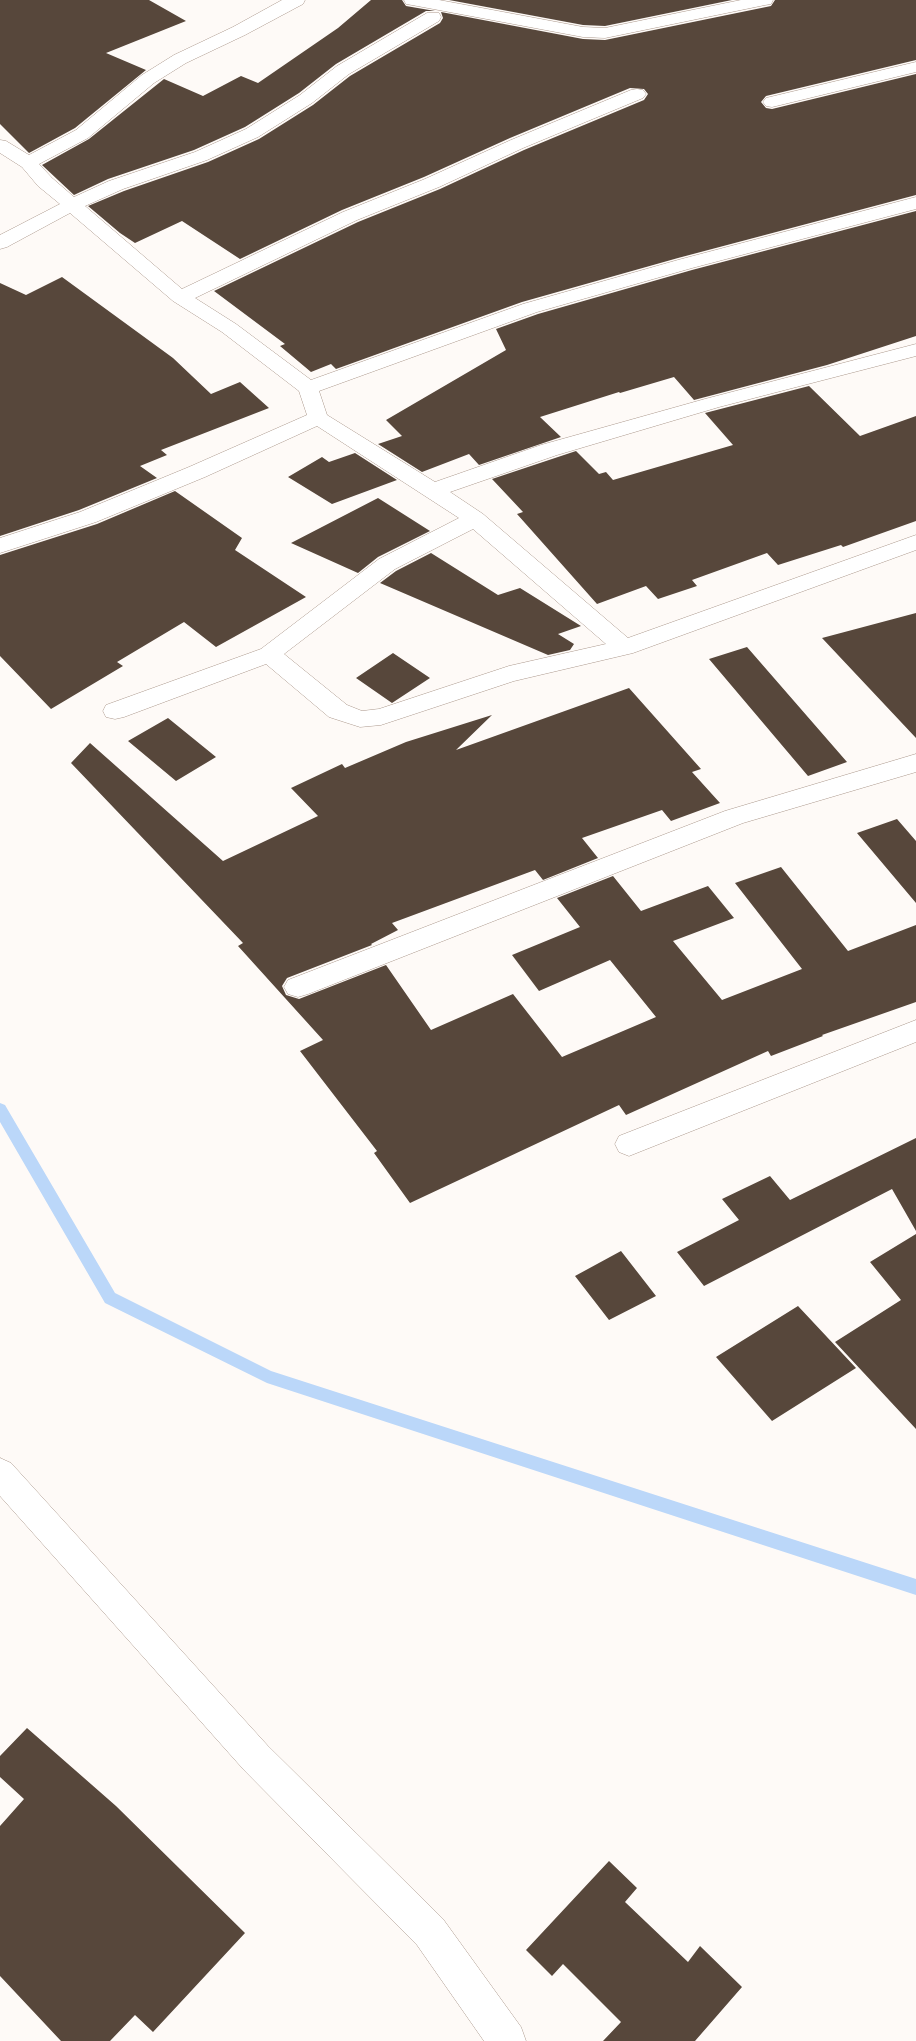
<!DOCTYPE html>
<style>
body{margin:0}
canvas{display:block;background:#fefaf7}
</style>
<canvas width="916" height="2041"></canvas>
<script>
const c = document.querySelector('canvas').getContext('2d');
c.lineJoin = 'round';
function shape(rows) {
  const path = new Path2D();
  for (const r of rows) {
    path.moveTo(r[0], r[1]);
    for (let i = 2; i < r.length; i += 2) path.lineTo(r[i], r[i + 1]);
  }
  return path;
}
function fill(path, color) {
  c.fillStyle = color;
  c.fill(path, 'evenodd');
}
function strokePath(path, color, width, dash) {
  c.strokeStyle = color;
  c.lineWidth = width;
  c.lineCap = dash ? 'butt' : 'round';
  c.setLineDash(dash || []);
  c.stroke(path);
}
fill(shape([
 [0,1103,5,1105,115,1293,271,1371,916,1579,916,1595,267,1383,105,1303,0,1122,0,1103]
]), '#bbd7f9');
fill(shape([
 [0,0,149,0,186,21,106,53,146,70,75,128,29,153,0,124],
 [371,0,402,0,406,6,435,11,426,11,336,64,299,93,245,127,194,150,108,179,74,195,42,165,89,139,164,79,203,96,241,76,258,83,338,28],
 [449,0,732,0,605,26,583,25],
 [775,0,916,0,916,60,766,96,761,102,766,108,772,109,916,74,916,195,678,258,522,302,336,369,331,364,311,372,280,346,285,344,214,291,358,222,440,189,524,150,644,100,648,94,644,89,630,88,510,138,424,177,342,210,240,259,182,221,135,243,120,233,88,206,124,191,208,162,259,139,313,105,350,76,440,23,443,18,441,12,583,39,605,40,771,6],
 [916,211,916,336,827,365,694,400,674,377,620,393,619,392,540,417,561,437,479,465,469,454,422,472,378,444,402,436,386,420,506,350,496,329,538,314,692,270],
 [62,277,173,358,211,394,240,382,269,408,161,450,167,455,140,466,157,478,79,510,0,536,0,283,26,295],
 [809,386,860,436,916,416,916,521,843,547,841,545,778,565,767,553,692,580,697,586,658,599,646,586,597,604,517,514,523,512,492,479,576,451,599,474,606,472,613,480,733,445,705,413],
 [355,453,397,480,332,504,288,477,322,457,329,462],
 [175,491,242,538,235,550,306,597,216,647,184,622,117,662,123,666,51,709,0,656,0,555,97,524],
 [378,498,430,531,378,557,358,573,291,543],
 [431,553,498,595,520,588,581,626,558,634,574,644,570,650,548,655,380,583,396,571],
 [916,613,916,738,822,638],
 [747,647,847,762,808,776,709,659],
 [393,653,430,678,392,703,356,678],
 [629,688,701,769,692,772,720,803,671,821,662,810,582,838,598,858,543,880,535,870,392,923,398,930,371,944,372,945,287,978,282,986,286,995,299,999,386,965,431,1030,513,994,562,1057,656,1017,610,960,539,991,512,955,580,927,557,898,613,876,641,911,708,886,734,918,673,941,722,1000,802,969,735,883,781,867,848,951,916,925,916,1002,822,1035,823,1036,771,1056,768,1051,626,1115,619,1105,410,1203,374,1153,377,1151,300,1051,323,1040,238,946,243,943,71,763,90,743,223,861,318,816,291,788,342,764,345,768,406,742,492,715,456,750],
 [168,718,216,757,176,781,128,741],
 [897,819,916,841,916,903,857,833],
 [916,1138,916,1231,892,1189,704,1286,677,1252,739,1220,722,1199,770,1176,790,1200],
 [916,1234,916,1429,835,1342,901,1300,870,1262],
 [621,1251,656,1296,609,1320,575,1276],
 [798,1306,856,1368,772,1421,716,1357],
 [27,1728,116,1806,245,1933,153,2032,135,2015,110,2041,61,2041,0,1976,0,1826,24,1799,0,1777,0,1756],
 [609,1861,637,1888,625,1902,688,1962,700,1946,742,1987,695,2041,603,2041,621,2022,563,1964,552,1976,526,1950]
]), '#57473b');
const minor = shape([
 [282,0,305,0,303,4,245,35,186,63,154,83,88,138,39,164,52,178,74,197,109,181,195,152,246,129,300,95,337,66,427,13,439,13,441,17,439,21,349,74,312,103,258,137,207,160,123,189,85,206,182,289,343,212,425,179,511,140,631,90,637,89,643,90,646,94,643,98,523,148,439,187,357,220,195,298,236,324,311,380,523,304,678,260,916,197,916,209,692,268,537,312,319,391,327,415,435,482,541,445,705,399,916,344,916,356,719,407,557,455,450,492,483,514,628,638,916,535,916,550,633,653,514,681,381,725,360,727,329,717,266,664,124,717,115,719,106,717,103,711,106,705,261,649,379,559,459,518,317,426,205,477,96,522,0,553,0,538,80,512,189,467,307,415,299,391,222,332,173,301,70,213,7,247,0,249,0,235,60,204,38,186,22,167,0,153,0,140,6,141,29,155,76,130,142,75,174,55,233,27,282,0],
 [473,529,606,644,509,666,379,709,362,711,347,705,284,654,395,569,473,529],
 [404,0,439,0,583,27,605,28,741,0,773,0,771,4,765,5,605,38,583,37,412,5,406,4,404,0],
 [916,62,916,72,772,107,766,106,763,102,766,98,916,62],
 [916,754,916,772,743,823,308,994,298,997,288,994,284,987,288,980,725,811,916,754],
 [916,1020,916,1042,639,1152,629,1156,619,1152,615,1144,619,1136,916,1020],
 [0,1458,11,1463,268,1746,443,1919,521,2027,526,2041,484,2041,417,1945,244,1770,0,1496,0,1458]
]);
strokePath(minor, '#ac998d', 1);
fill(minor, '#fff');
</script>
